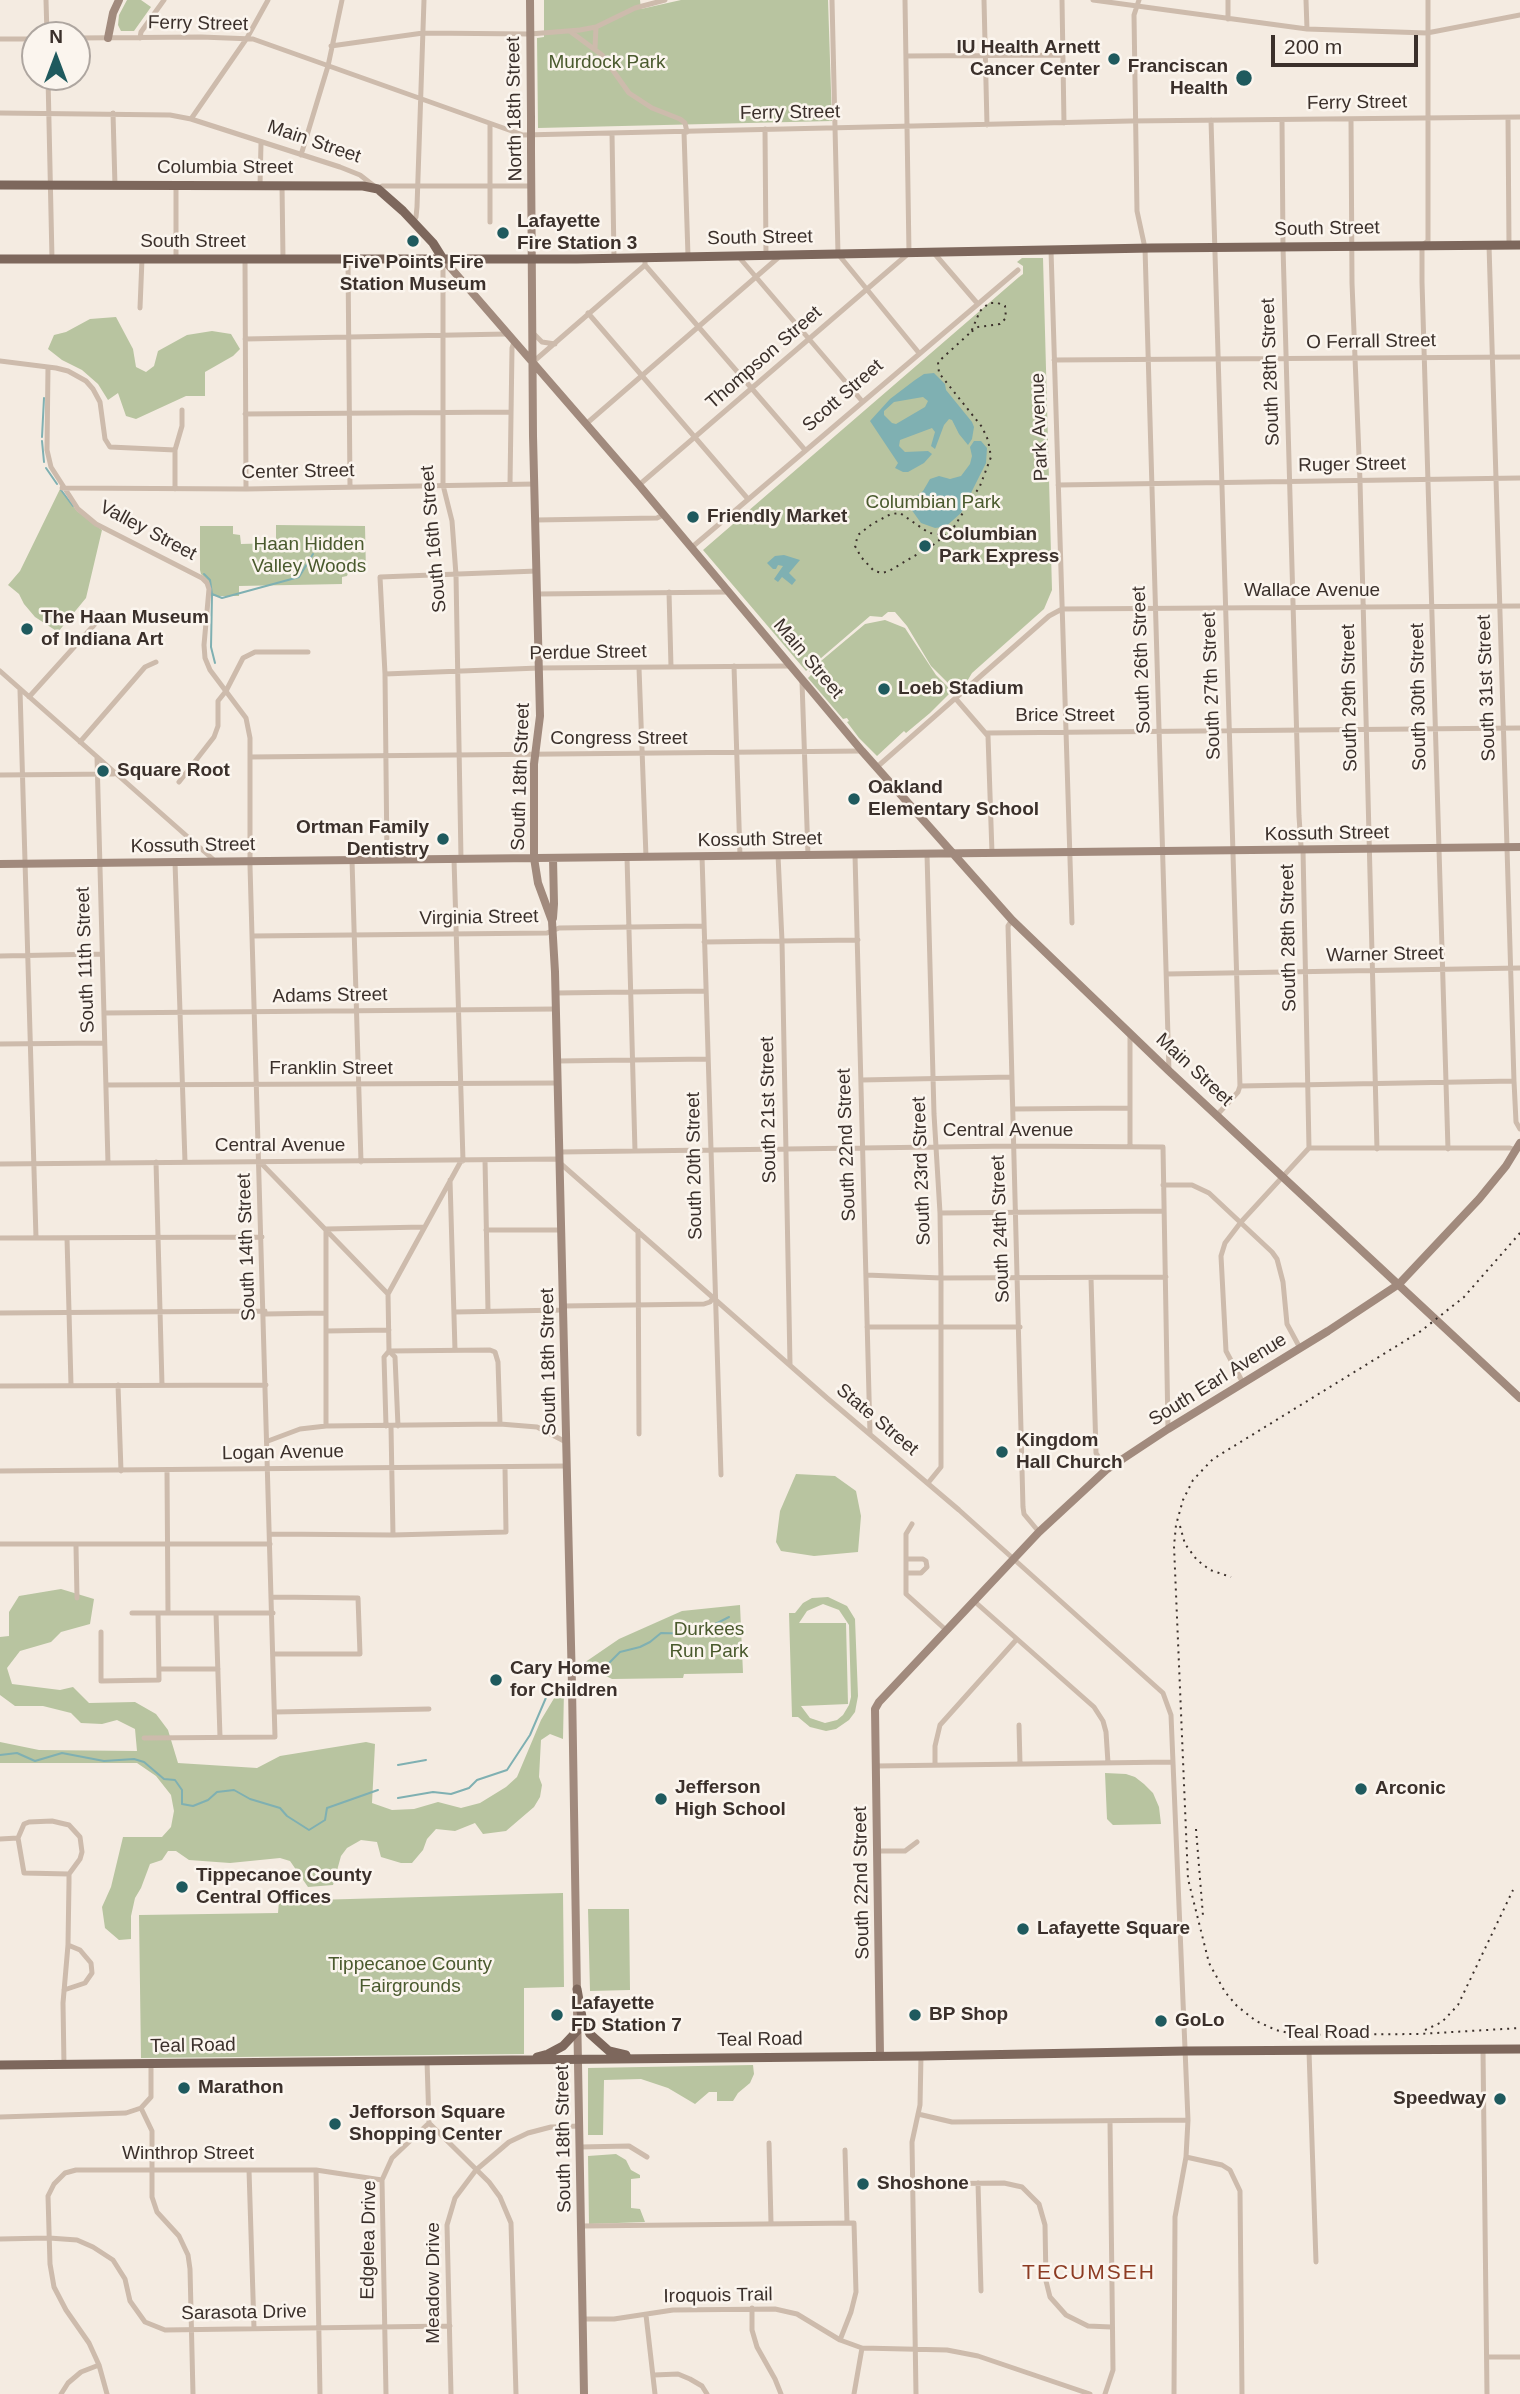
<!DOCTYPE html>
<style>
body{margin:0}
#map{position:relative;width:1520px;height:2394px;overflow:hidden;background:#f4ebe1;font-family:Arial,sans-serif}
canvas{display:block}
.north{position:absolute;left:21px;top:21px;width:70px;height:70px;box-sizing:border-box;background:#fbf5ee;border:2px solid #aea6a0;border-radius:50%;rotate:0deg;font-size:19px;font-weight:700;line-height:28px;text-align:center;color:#3b302b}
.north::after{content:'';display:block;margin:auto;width:24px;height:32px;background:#1f5a5e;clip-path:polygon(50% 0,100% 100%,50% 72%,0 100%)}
.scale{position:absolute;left:1271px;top:35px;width:147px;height:32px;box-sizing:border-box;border:4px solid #3b302b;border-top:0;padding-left:9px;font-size:21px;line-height:24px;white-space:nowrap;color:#3b302b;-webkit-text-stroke:5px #fbf5ee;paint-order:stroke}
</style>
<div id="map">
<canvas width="1520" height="2394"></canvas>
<div class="north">N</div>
<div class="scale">200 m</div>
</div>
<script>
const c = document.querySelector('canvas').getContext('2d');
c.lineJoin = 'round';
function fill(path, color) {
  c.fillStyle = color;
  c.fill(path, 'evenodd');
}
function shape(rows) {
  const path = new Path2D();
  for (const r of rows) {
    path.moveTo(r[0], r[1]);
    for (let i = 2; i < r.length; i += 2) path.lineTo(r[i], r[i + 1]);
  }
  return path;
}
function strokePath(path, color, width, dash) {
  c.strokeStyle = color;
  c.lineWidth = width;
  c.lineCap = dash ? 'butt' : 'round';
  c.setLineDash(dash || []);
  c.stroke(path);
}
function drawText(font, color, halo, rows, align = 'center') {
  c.font = font + ' Arial,sans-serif';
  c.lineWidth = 5;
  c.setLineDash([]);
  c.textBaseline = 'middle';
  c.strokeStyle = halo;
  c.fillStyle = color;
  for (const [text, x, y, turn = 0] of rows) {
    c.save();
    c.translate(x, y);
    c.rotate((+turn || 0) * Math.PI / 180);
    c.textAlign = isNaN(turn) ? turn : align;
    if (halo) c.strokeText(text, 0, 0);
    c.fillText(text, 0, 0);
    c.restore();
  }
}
fill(shape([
 [127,0,141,0,151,7,134,31,121,31,118,25,119,15],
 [544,0,640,0,641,9,681,0,828,0,832,121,538,128,537,38,544,37],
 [1022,258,1043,258,1052,590,1044,609,972,673,966,683,956,691,931,666,907,626,895,612,888,612,882,617,870,616,806,671,703,550,1019,277,1023,274,1023,266,1017,262],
 [116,317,133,349,136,367,146,372,154,366,158,351,187,335,212,331,231,334,240,349,233,356,205,372,205,396,186,396,136,419,126,416,118,393,108,400,98,384,82,370,62,360,48,349,54,335,66,332,90,319],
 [60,489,77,511,102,530,86,598,58,632,35,617,24,604,19,594,8,585,20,571],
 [276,525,365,526,366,573,348,573,347,576,342,577,342,584,239,586,239,596,211,596,209,582,201,574,200,570,200,526,233,526,233,534,240,535,241,544,276,543],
 [885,620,905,628,936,675,952,691,930,713,906,733,904,731,877,756,859,738,847,722,849,721,847,718,843,719,808,678,812,674,809,671,865,624],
 [796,1474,835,1476,856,1491,861,1516,858,1552,814,1556,781,1551,776,1542,780,1511],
 [61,1589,94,1599,90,1624,61,1632,51,1642,20,1651,7,1668,12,1684,60,1690,73,1687,89,1703,135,1702,156,1714,168,1730,178,1763,257,1768,280,1756,366,1742,375,1744,372,1803,392,1810,414,1809,438,1802,461,1808,480,1803,506,1787,517,1777,541,1720,556,1695,564,1690,563,1739,550,1734,541,1740,539,1777,542,1785,540,1797,534,1807,506,1831,483,1834,475,1823,455,1831,436,1829,427,1839,423,1850,412,1863,401,1863,381,1857,377,1842,361,1840,347,1848,341,1856,333,1885,308,1887,290,1861,280,1858,230,1863,189,1860,176,1851,168,1851,162,1860,150,1864,141,1888,135,1898,131,1916,131,1939,119,1940,105,1928,102,1907,111,1887,123,1837,162,1837,171,1827,174,1811,171,1795,156,1776,137,1763,0,1763,0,1742,39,1750,137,1751,135,1729,117,1720,102,1724,81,1723,71,1713,43,1706,15,1706,0,1695,0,1637,9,1636,9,1612,19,1596],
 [828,1597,847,1606,855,1619,858,1696,855,1712,849,1720,836,1729,826,1731,810,1727,798,1717,792,1717,789,1613,795,1613,803,1603,812,1598],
 [823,1604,839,1610,849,1625,851,1697,849,1705,843,1715,837,1720,825,1723,810,1718,801,1706,848,1704,846,1623,799,1623,807,1611],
 [740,1605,743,1673,684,1674,683,1678,612,1679,604,1675,585,1676,581,1665,619,1639,682,1611],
 [1105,1773,1126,1774,1135,1777,1144,1784,1153,1793,1159,1807,1161,1824,1113,1825,1107,1819],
 [563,1893,564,1987,524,1988,524,2054,141,2058,139,1915,278,1913,279,1901],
 [588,1909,629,1909,630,1990,590,1991],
 [753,2065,754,2074,750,2083,738,2093,733,2101,717,2101,717,2092,709,2092,695,2104,668,2088,641,2079,604,2080,603,2135,588,2135,588,2068],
 [616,2154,626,2160,631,2170,640,2175,640,2178,631,2179,631,2208,640,2209,645,2222,589,2224,588,2156]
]), '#b8c4a0');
fill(shape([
 [934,373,945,384,946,390,972,422,974,427,972,439,968,445,959,434,952,420,949,419,944,425,935,449,931,446,935,432,932,428,900,440,899,446,905,452,928,451,932,454,924,463,908,472,903,472,895,468,898,463,870,421,890,399,915,380,924,374],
 [923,397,928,401,925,407,896,424,892,423,884,415,884,411,894,402],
 [974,441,981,441,987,448,986,463,961,513,943,529,942,527,935,528,921,523,911,509,912,501,923,491,930,479,939,476,950,479,961,476,970,464,972,456,970,447],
 [784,555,800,560,789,573,796,580,792,585,782,577,778,582,774,579,783,566,778,565,776,569,773,569,767,563,775,556]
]), '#7fb0b2');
strokePath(shape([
 [42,437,44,398],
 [42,441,44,462],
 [46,468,57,484],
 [61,490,73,506],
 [204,574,210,580,212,594,222,598,299,577,313,554],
 [212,595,211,647,215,663],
 [589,1668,595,1663,606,1666,620,1652,640,1647,650,1642,661,1633,696,1634,729,1617],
 [0,1755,17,1753,35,1761,62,1753,104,1761,134,1759,144,1762,164,1779,175,1780,182,1790,182,1804,193,1806,208,1800,217,1792,234,1790,250,1799,280,1808,287,1816,309,1830,325,1820,327,1808,378,1790],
 [398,1765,426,1760],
 [398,1798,433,1792,451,1794,469,1788,477,1780,507,1770,530,1735,548,1693,558,1687]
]), '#7fb0b2', 2);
strokePath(shape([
 [46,0,47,35],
 [832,0,838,254,919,353],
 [984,0,987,125],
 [1062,0,1064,123],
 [1093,0,1307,29,1427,33,1520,15],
 [1139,0,1134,15,1137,211,1145,248,1169,1071],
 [1228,0,1228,19],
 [1306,0,1307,29],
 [1428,0,1428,241,1422,245,1422,282,1448,1149],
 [571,32,602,55,629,93,652,108,680,119,685,123,687,132],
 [77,38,201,37,253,39,523,135,1130,121,1520,117],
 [140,38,141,32,164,0],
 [0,39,35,39],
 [331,46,423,33,530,34,580,30,596,27,635,8,665,0],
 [595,48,596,27],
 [906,56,1063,55],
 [48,77,52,259],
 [0,113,170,115,191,119,340,167,360,175,378,189,382,186,532,186],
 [113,113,115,186],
 [1508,118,1509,245],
 [191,119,247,38,268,0],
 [1351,119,1352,283,1360,481,1377,1149],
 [1211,120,1240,1086,1238,1092,1217,1115],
 [490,124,490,222],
 [765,129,766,256],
 [684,132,688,256],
 [612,133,614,258],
 [301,155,328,66,342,0],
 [282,185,283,259],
 [176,186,176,259],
 [260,186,261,143],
 [413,222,416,217,417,207,424,0],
 [1489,245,1514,1081,1516,1122,1520,1129],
 [1051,250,1072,923],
 [934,253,977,303],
 [738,256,862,401],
 [645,258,645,265,805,450],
 [245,259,246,489],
 [443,259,443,485,452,521,456,575,461,859],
 [348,260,350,486],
 [140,308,142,259],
 [588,313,748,499],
 [533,333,542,342,555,344],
 [245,339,507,334],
 [1054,360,1520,357],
 [0,361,56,368,68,371,86,381,93,389,100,402,105,439,110,447,175,450],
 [533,362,645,265],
 [48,367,47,450,51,467,78,509,96,524,202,578,207,583,209,589,204,645,205,658,210,670,246,718,250,738,250,866,275,1737,144,1738],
 [245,414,511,412],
 [586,424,779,257],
 [510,484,512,348,514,342],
 [639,485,909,253,905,0],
 [1058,485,1520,478],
 [62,488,246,489,535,484],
 [175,489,175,450,182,426,182,410],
 [536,520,657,518,663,515],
 [691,548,1018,270],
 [669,592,671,667],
 [538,594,729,592],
 [734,666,740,856],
 [639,668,646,857],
 [0,671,215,861],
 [385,674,539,668,790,666],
 [802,682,808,855],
 [20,690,36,1238],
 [29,697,104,614],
 [956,699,988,736,992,853],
 [987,733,1520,728],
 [80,742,145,667,156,662],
 [97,757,108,1163],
 [250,757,862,751],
 [877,767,1049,616,1062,609,1520,606],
 [0,775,114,774],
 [179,782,214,737,218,726,218,701,226,691,243,658,255,652,308,652],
 [927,854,934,1114,940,1213,941,1278,941,1467,928,1483],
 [778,855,782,941,790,1364],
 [855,855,870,1434],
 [702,856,721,1475],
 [627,857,635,1151],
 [454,859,463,1161],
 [352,860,361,1162],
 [387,860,385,674,380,577,537,571],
 [175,862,185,1162],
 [1012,920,1008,926,1023,1507,1024,1514,1039,1532],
 [252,936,547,933,559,928,704,926],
 [704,942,858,940],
 [0,956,102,954],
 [1167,974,1520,968],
 [556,993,706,991],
 [104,1013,556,1009],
 [1130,1034,1130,1146],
 [0,1044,104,1043],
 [557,1061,708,1059],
 [861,1080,1012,1077],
 [106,1085,558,1083],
 [1240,1086,1514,1081],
 [1013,1109,1130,1108],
 [1309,1148,1510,1148,1516,1150],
 [560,1152,1013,1146,1163,1147,1168,1429],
 [485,1160,488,1311],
 [156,1162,162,1385],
 [260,1162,388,1294],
 [560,1163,827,1398,959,1510,1163,1693,1171,1715,1188,2120,1186,2157,1175,2217,1174,2394],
 [0,1164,560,1159],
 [450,1180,455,1350],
 [1163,1185,1192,1185,1209,1193,1272,1252,1277,1259,1283,1282,1287,1324,1300,1348],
 [940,1213,1163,1211],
 [486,1230,561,1230],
 [638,1231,639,1434],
 [0,1238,262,1237],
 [67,1238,71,1385],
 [866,1275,941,1278,1166,1277],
 [1091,1278,1096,1453,1106,1470],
 [388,1294,461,1161],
 [563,1306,704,1304,710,1302,714,1297],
 [455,1312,563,1310],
 [0,1313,265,1311],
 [265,1314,326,1313],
 [867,1327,1020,1327],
 [326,1331,389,1330],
 [389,1351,490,1350,495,1352,498,1362,500,1424],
 [389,1351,395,1357,398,1426],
 [1243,1383,1226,1351,1221,1256,1225,1243,1241,1222,1309,1148,1303,850,1301,846,1299,816,1283,247,1282,120],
 [118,1385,121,1471],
 [0,1386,266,1385],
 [326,1426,326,1229,424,1227],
 [386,1426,384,1357,389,1351,388,1294],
 [391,1427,393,1535],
 [268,1441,300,1429,326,1426,500,1424,537,1427,566,1442],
 [0,1471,567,1466],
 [167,1471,168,1613],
 [912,1524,906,1534,906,1594,946,1630],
 [270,1534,393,1535,506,1532,505,1467],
 [0,1544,270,1544],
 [76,1546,77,1598],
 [906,1559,923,1559,926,1561,927,1567,921,1573,906,1573],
 [273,1597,358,1598,360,1654,274,1654],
 [974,1601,1094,1707,1103,1721,1106,1732,1108,1763],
 [132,1613,273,1613],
 [216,1613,220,1737],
 [101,1632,101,1681,159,1680,158,1613],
 [159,1669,218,1669],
 [275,1712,429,1709],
 [1019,1725,1020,1764],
 [935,1765,935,1746,940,1725,1017,1639],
 [876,1766,1172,1762],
 [18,1838,24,1873,69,1874],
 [0,1839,18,1838,24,1824,29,1822,52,1821,69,1825,80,1837,82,1852,80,1859,69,1874,69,1882,68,1945,63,2003,64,2065],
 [878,1851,905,1851,917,1842],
 [64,1990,85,1983,92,1973,91,1963,80,1950,68,1945],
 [1483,2050,1487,2394],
 [1309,2051,1316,2262],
 [151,2064,151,2097,141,2108,152,2131,152,2197,157,2212,179,2236,188,2255,190,2269,193,2394],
 [918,2114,952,2122,1188,2120],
 [0,2117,126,2113,141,2108],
 [429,2123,489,2182,500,2197,511,2223,516,2394],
 [769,2143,771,2223],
 [580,2147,629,2146,647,2157],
 [845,2150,847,2222],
 [1186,2157,1222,2165,1230,2170,1240,2191,1242,2394],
 [249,2170,254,2328],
 [316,2170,320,2394],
 [978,2183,981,2291],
 [912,2184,1004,2183,1022,2187,1039,2204,1045,2225,1046,2281,1050,2297,1066,2315,1088,2326,1111,2327],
 [582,2226,854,2223,856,2292,851,2312,840,2340],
 [0,2239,49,2238,77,2240,93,2247,113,2260,125,2279,130,2301,145,2322,165,2330,450,2326],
 [752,2308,752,2330,757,2347,775,2379,781,2394],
 [646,2315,655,2394],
 [583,2319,614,2319,673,2310,775,2309,797,2314,840,2340,862,2348,947,2350,978,2356,1090,2394],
 [1487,2357,1520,2357],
 [654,2375,678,2374,690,2379,702,2386,707,2394],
 [61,2394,68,2383,81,2372,99,2365],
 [107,2394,99,2365,89,2343,66,2310,54,2287,50,2264,48,2196,54,2184,65,2173,76,2170,316,2170,382,2180],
 [386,2394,382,2180,392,2158,429,2123,427,2061],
 [451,2394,447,2225,455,2198,476,2170,509,2142,528,2133,551,2127,580,2126],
 [854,2394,862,2348],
 [916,2394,912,2142,920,2105,921,2056],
 [1105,2394,1113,2370,1110,2122]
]), '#cdbbac', 5);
strokePath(shape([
 [530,0,531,118],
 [108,38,113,13,119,0],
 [531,151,533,436,540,716,534,764,534,858,538,883,552,921,555,972,572,1686,577,1995],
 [443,259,639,485,862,751,1012,920,1169,1071,1520,1398],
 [0,864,1520,847],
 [553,918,554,904,553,858],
 [577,2008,584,2394],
 [880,2056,875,1709,879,1702,1039,1532,1106,1470,1168,1429,1328,1331,1399,1284,1479,1199,1506,1166,1520,1143]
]), '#a18a7d', 8);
strokePath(shape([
 [0,185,363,186,378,189,403,211,433,243,443,259],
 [0,259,577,259,1151,248,1520,245],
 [577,1989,582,2017,590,2034,609,2051,626,2055],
 [537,2057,548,2054,563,2046,578,2030],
 [0,2065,922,2056,1186,2051,1520,2049]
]), '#7d675c', 9);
strokePath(shape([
 [946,535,929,533,900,513,891,514,872,524,858,535,855,546,861,557,874,571,882,573,889,571,933,545,952,530,980,486,991,457,988,440,982,427,939,373,938,362,971,332,980,311,989,303,998,303,1005,306,1006,318,1000,324,978,327,971,332],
 [1520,1233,1464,1297,1421,1331,1213,1459,1193,1480,1183,1500,1176,1525,1174,1546,1188,1879,1209,1963,1225,1992,1237,2006,1256,2021,1276,2030,1297,2035,1419,2034,1520,2028],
 [1180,1526,1185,1544,1197,1560,1210,1570,1231,1577],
 [1196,1829,1203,1916],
 [1425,2030,1442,2022,1458,2005,1513,1890]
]), '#3b302b', 2, [2, 5]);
strokePath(shape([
 [531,118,531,151]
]), '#a18a7d', 8);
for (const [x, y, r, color] of [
 [1114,59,7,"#1f5a5e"],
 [1244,78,9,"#1f5a5e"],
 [503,233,7,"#1f5a5e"],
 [413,241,7,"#1f5a5e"],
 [693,517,7,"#1f5a5e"],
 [925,546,7,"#1f5a5e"],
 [27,629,7,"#1f5a5e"],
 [884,689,7,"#1f5a5e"],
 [103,771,7,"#1f5a5e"],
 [854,799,7,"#1f5a5e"],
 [443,839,7,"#1f5a5e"],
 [1002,1452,7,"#1f5a5e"],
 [496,1680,7,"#1f5a5e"],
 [1361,1789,7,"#1f5a5e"],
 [661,1799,7,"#1f5a5e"],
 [182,1887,7,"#1f5a5e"],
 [1023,1929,7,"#1f5a5e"],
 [557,2015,7,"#1f5a5e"],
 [915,2015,7,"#1f5a5e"],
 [1161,2021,7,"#1f5a5e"],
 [184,2088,7,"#1f5a5e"],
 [1500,2099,7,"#1f5a5e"],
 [335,2124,7,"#1f5a5e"],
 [863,2184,7,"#1f5a5e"]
]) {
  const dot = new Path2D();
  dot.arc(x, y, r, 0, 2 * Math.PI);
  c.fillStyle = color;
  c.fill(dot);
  strokePath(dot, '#fbf5ee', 2.5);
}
drawText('19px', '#3b302b', '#fbf5ee', [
 ["Ferry Street",198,24,1],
 ["Ferry Street",1357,103,-1],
 ["North 18th Street",515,109,-91],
 ["Ferry Street",790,113,-1],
 ["Main Street",314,142,19],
 ["Columbia Street",225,168],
 ["South Street",1327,229,-1],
 ["South Street",760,238,-1],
 ["South Street",193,242],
 ["O Ferrall Street",1371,342,-1],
 ["Thompson Street",764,358,-41],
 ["South 28th Street",1271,372,-92],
 ["Scott Street",843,396,-41],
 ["Park Avenue",1040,427,-92],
 ["Ruger Street",1352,465,-1],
 ["Center Street",298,472,-1],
 ["Valley Street",148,531,28],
 ["South 16th Street",434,539,-95],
 ["Wallace Avenue",1312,591],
 ["Perdue Street",588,653,-1],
 ["Main Street",808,659,50],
 ["South 26th Street",1142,660,-92],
 ["South 27th Street",1212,686,-92],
 ["South 31st Street",1487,688,-92],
 ["South 30th Street",1419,697,-91],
 ["South 29th Street",1350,698,-91],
 ["Brice Street",1065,716],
 ["Congress Street",619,739],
 ["South 18th Street",521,777,-88],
 ["Kossuth Street",1327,834,-1],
 ["Kossuth Street",760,840,-1],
 ["Kossuth Street",193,846,-1],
 ["Virginia Street",479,918,-1],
 ["South 28th Street",1289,938,-91],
 ["Warner Street",1385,955,-1],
 ["South 11th Street",86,960,-92],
 ["Adams Street",330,996,-1],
 ["Franklin Street",331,1069],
 ["Main Street",1194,1070,43],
 ["South 21st Street",769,1110,-91],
 ["Central Avenue",1008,1131],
 ["South 22nd Street",847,1145,-92],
 ["Central Avenue",280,1146],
 ["South 20th Street",695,1166,-91],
 ["South 23rd Street",922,1171,-92],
 ["South 24th Street",1001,1229,-92],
 ["South 14th Street",247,1247,-92],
 ["South 18th Street",549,1362,-91],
 ["South Earl Avenue",1218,1380,-32],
 ["State Street",877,1420,40],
 ["Logan Avenue",283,1453,-1],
 ["South 22nd Street",862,1883,-91],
 ["Teal Road",1327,2033],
 ["Teal Road",760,2040,-1],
 ["Teal Road",193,2046,-1],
 ["South 18th Street",564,2139,-91],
 ["Winthrop Street",188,2154],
 ["Edgelea Drive",369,2240,-89],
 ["Meadow Drive",434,2283,-90],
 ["Iroquois Trail",718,2296,-1],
 ["Sarasota Drive",244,2313,-1]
]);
drawText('bold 19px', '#3b302b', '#fbf5ee', [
 ["IU Health Arnett",1100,48,"right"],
 ["Cancer Center",1100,70,"right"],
 ["Franciscan",1228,67,"right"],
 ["Health",1228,89,"right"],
 ["Lafayette",517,222],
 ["Fire Station 3",517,244],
 ["Five Points Fire",413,263,"center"],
 ["Station Museum",413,285,"center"],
 ["Friendly Market",707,517],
 ["Columbian",939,535],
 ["Park Express",939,557],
 ["The Haan Museum",41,618],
 ["of Indiana Art",41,640],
 ["Loeb Stadium",898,689],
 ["Square Root",117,771],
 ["Oakland",868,788],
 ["Elementary School",868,810],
 ["Ortman Family",429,828,"right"],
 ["Dentistry",429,850,"right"],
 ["Kingdom",1016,1441],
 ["Hall Church",1016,1463],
 ["Cary Home",510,1669],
 ["for Children",510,1691],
 ["Jefferson",675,1788],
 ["High School",675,1810],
 ["Arconic",1375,1789],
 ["Tippecanoe County",196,1876],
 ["Central Offices",196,1898],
 ["Lafayette Square",1037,1929],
 ["Lafayette",571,2004],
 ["FD Station 7",571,2026],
 ["BP Shop",929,2015],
 ["GoLo",1175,2021],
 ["Marathon",198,2088],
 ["Speedway",1486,2099,"right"],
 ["Jefforson Square",349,2113],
 ["Shopping Center",349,2135],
 ["Shoshone",877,2184]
], 'left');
drawText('19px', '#4a5a2e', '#fbf5ee', [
 ["Murdock Park",607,63],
 ["Columbian Park",933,503],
 ["Haan Hidden",309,545],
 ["Valley Woods",309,567],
 ["Durkees",709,1630],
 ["Run Park",709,1652],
 ["Tippecanoe County",410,1965],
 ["Fairgrounds",410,1987]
]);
c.letterSpacing = '2px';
drawText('21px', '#8c3b22', '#fbf5ee', [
 ["TECUMSEH",1089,2273]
]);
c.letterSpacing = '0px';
</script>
